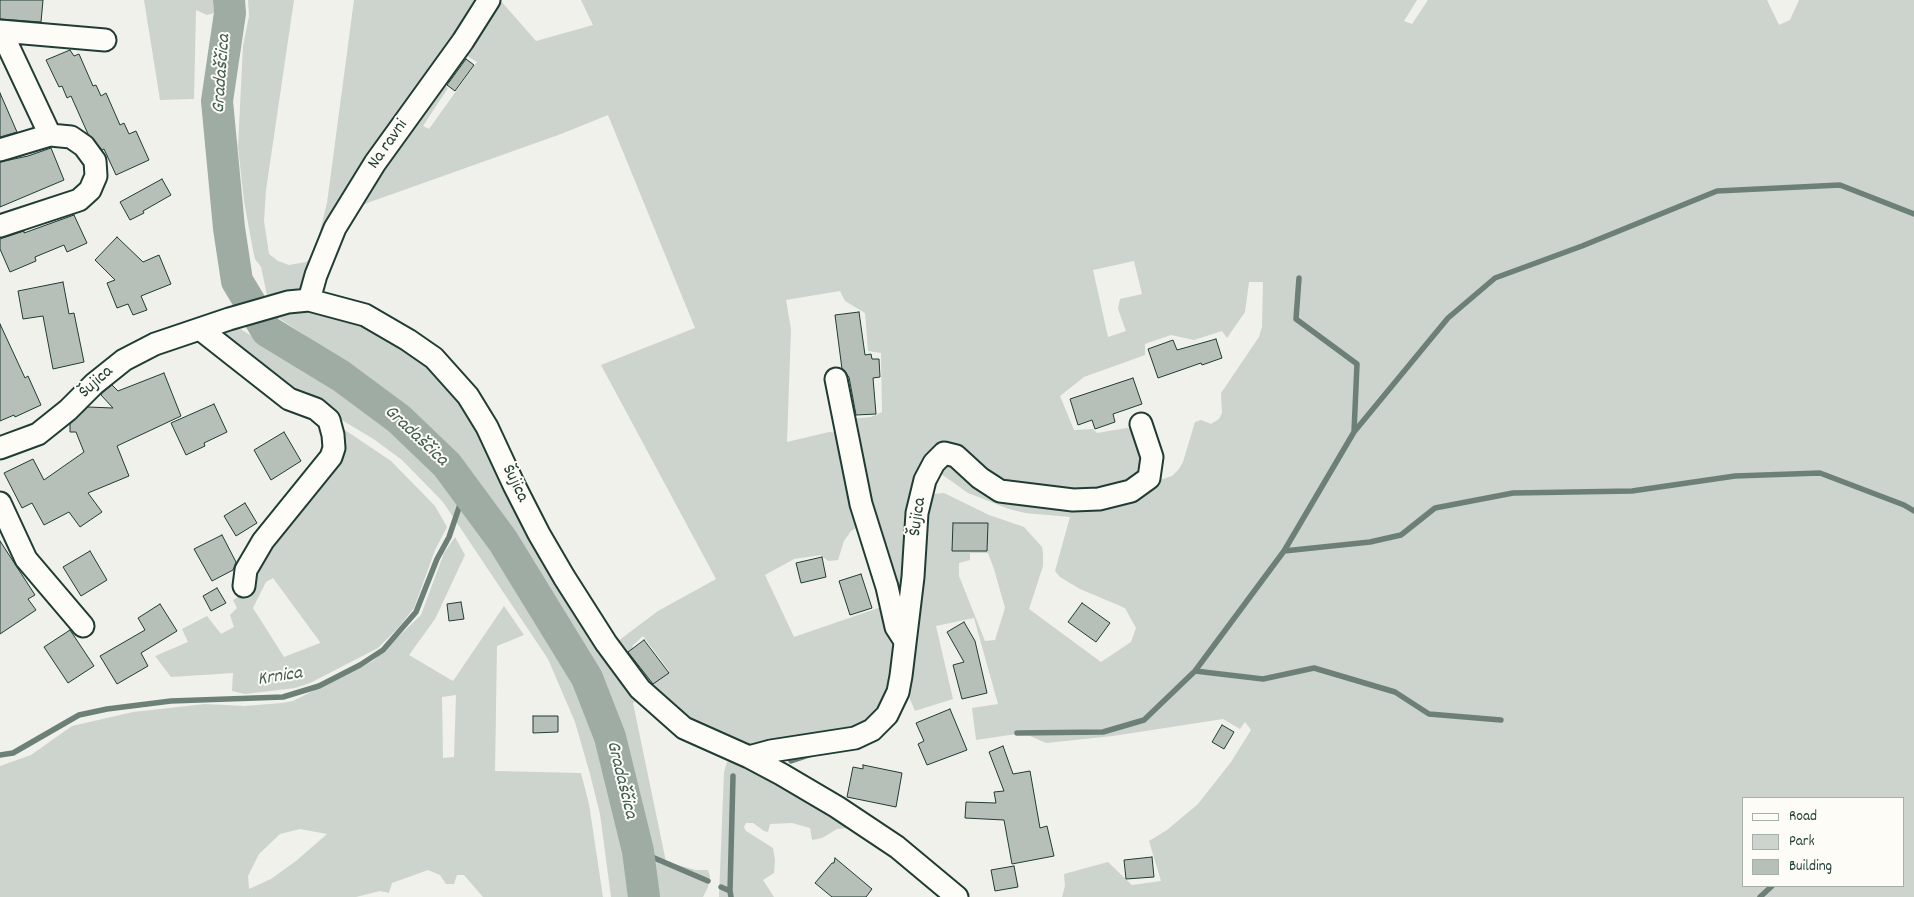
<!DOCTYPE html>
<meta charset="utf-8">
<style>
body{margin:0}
#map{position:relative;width:1914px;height:897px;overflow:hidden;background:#f0f1eb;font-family:Dekko,sans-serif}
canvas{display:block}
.legend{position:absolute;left:1742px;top:797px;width:162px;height:90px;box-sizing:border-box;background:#fdfcf7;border:1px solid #a4b0a9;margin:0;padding:6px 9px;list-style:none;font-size:15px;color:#1f3d34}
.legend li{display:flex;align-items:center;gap:10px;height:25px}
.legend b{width:25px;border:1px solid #a4b0a9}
</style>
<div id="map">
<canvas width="1914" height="897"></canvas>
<ul class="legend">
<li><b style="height:6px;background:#fdfcf7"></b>Road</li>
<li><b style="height:14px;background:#cdd3cd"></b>Park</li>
<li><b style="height:14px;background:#b6bfb8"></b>Building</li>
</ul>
</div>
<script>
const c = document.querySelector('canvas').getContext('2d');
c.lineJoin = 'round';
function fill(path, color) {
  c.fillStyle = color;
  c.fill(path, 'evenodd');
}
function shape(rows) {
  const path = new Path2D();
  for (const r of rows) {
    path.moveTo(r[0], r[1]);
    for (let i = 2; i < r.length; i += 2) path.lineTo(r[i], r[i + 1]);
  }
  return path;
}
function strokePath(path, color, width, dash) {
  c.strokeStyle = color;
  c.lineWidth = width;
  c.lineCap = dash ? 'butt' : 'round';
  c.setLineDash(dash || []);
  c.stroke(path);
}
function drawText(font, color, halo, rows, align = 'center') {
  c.font = font + ' Dekko,sans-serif';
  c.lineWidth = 4;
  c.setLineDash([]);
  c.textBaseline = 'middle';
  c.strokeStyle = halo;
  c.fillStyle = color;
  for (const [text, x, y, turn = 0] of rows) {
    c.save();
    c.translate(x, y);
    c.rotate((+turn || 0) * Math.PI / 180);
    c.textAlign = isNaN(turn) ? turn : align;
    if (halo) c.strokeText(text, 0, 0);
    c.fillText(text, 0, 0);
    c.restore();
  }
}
fill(shape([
 [144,0,213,0,214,13,207,15,196,10,194,99,160,100],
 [248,0,294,0,266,190,264,221,269,254,278,261,289,265,306,262,314,255,327,203,354,0,482,0,307,280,299,290,267,295,261,267,255,259,252,245,244,201,238,147,243,46,249,16],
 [494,0,500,0,536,41,593,25,581,0,1417,0,1404,21,1412,24,1428,0,1767,0,1779,25,1790,20,1799,0,1914,0,1914,897,1062,897,1065,886,1064,874,1108,862,1132,885,1161,881,1149,841,1167,830,1198,804,1231,762,1251,730,1245,722,1240,729,1223,719,1113,736,1046,743,1023,733,976,740,972,708,998,704,974,618,936,626,953,699,915,711,904,685,914,608,925,507,933,494,944,493,989,515,1024,527,1042,547,1043,554,1043,566,1029,609,1101,662,1131,642,1136,628,1125,608,1080,589,1060,577,1055,571,1070,517,1025,513,1009,509,968,493,940,473,938,469,942,462,948,458,986,488,1011,500,1043,504,1100,506,1137,493,1154,482,1172,476,1179,469,1183,462,1195,422,1201,420,1211,424,1219,419,1222,413,1221,393,1259,337,1262,327,1263,282,1249,282,1245,312,1227,338,1222,331,1194,340,1171,335,1145,344,1145,355,1084,377,1060,396,1074,430,1093,429,1097,433,1127,428,1135,431,1141,442,1143,452,1143,467,1137,478,1123,487,1088,493,1009,487,982,473,957,448,947,446,933,451,920,473,914,496,905,612,902,625,898,626,890,587,866,506,849,419,871,417,882,412,881,353,868,351,865,313,845,301,840,291,786,300,791,329,787,442,829,432,842,433,861,525,851,531,844,541,838,560,828,561,821,555,794,559,765,575,794,637,887,605,897,639,898,676,892,695,882,713,870,726,845,736,752,747,706,733,670,709,650,691,614,644,658,611,716,579,601,365,695,328,608,115,561,134,370,202,351,211,377,167,440,81,448,88,423,126,429,129,477,62,459,51],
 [1134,261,1142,294,1120,299,1118,309,1126,331,1108,337,1093,270],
 [970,553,988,553,994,569,1005,608,995,640,985,641,959,576,959,563,970,560],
 [643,636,669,671,656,680,632,646],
 [1743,798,1903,798,1903,886,1743,886],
 [304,307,346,317,407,348,451,388,639,699,633,703,666,862,696,870,708,870,710,876,708,887,703,897,656,897,643,827,625,748,606,690,484,489,436,437,371,379,274,315],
 [234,325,376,413,439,467,452,495,461,505,472,521,488,537,532,602,584,693,612,776,621,844,632,897,611,897,600,814,590,774,575,722,548,659,443,502,402,460,375,440,274,379,216,332],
 [342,428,391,461,435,506,447,527,435,550,414,608,398,628,378,648,310,683,295,688,245,694,232,691,233,673,171,677,155,656,188,642,182,629,207,616,221,634,234,627,230,615,237,608,233,600,250,590,250,567],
 [273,578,320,642,320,643,284,657,253,608,266,582],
 [455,537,465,555,435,619,409,655,453,681,504,606,524,635,497,646,495,771,581,773,589,804,603,897,483,897,464,875,457,875,454,884,446,884,440,875,428,870,392,883,389,893,380,891,356,897,0,897,0,766,31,755,72,726,133,712,205,704,245,706,282,703,293,701,373,661,421,615,444,553],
 [456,695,454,757,443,758,442,697],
 [300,829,327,834,296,861,271,879,249,889,248,876,259,854,280,834],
 [736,759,750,765,851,828,837,829,822,838,812,840,810,828,792,823,770,824,768,832,764,831,753,823,746,823,744,827,746,831,773,848,775,860,774,873,763,880,774,897,719,897,724,772,727,762]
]), '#cdd3cd');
strokePath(shape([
 [1299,278,1296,319,1357,364,1354,432],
 [1284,551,1370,542,1401,535,1435,508,1513,493,1632,491,1735,476,1820,473,1904,505,1914,511],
 [1195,671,1263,679,1314,668,1395,692,1429,714,1501,720],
 [1017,733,1103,732,1144,720,1195,671,1284,551,1354,432,1448,318,1495,278,1582,246,1717,191,1840,185,1914,214],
 [0,755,13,753,79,715,107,709,171,701,283,697,319,686,360,665,383,650,416,612,437,559,449,537,465,490],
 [791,761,812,754],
 [638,851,708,881],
 [721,887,730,891,731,897],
 [730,891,733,776],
 [1760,897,1772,886]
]), '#6c8077', 5.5);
strokePath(shape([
 [229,0,230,13,217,101,229,228,237,281,267,331,341,376,399,419,447,465,503,541,587,678,610,737,638,851,644,897]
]), '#9faca4', 32);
const building = shape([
 [0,0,43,0,41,22,0,19,0,0],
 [70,50,74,56,79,54,93,86,96,85,101,96,106,93,120,125,124,123,129,134,136,131,149,160,116,175,104,149,102,150,88,134,71,96,67,98,62,86,59,87,46,60,70,50],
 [466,59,474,65,455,91,447,85,466,59],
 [0,93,17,132,0,137,0,93],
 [51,148,64,180,0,207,0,162,28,156,51,148],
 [162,179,171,195,143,211,144,213,130,220,120,202,162,179],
 [74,215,87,243,67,252,64,245,35,257,36,261,10,272,0,249,0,239,24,231,24,233,74,215],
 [117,237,143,262,159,255,171,284,141,296,147,310,133,315,128,304,117,308,107,283,115,280,95,260,117,237],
 [63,282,69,314,74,313,84,362,53,369,43,316,23,319,18,291,63,282],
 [859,312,865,355,871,354,872,359,879,359,880,377,873,378,876,414,856,415,849,377,842,369,835,315,859,312],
 [0,324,25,378,28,376,41,405,15,417,14,415,0,421,0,324],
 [1216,339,1222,358,1202,365,1201,363,1158,378,1148,349,1173,340,1177,350,1216,339],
 [164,373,181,416,117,446,129,476,88,493,102,512,80,527,69,512,44,525,32,503,22,508,4,473,33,459,44,480,84,452,76,432,70,432,70,424,88,407,113,408,101,395,102,393,112,385,118,391,164,373],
 [1133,378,1142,404,1113,414,1115,422,1095,429,1092,420,1078,425,1070,399,1133,378],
 [214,404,227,432,204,443,205,446,186,455,171,423,214,404],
 [284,432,301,461,271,480,254,450,284,432],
 [245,503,257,523,236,536,224,516,245,503],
 [953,523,988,523,987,551,952,551,953,523],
 [222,535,236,562,233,570,212,581,194,549,222,535],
 [0,541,35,595,28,599,36,610,0,634,0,541],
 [90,551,107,580,81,596,63,567,90,551],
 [822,557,826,577,801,583,796,563,822,557],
 [861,574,872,608,850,615,839,581,861,574],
 [217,588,226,603,211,611,203,596,217,588],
 [461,602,464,619,449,621,447,604,461,602],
 [1082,603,1110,623,1096,642,1068,622,1082,603],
 [160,604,177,631,141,653,148,666,117,684,100,656,145,630,138,618,160,604],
 [964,622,975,641,987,693,962,699,953,665,964,662,947,632,964,622],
 [70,630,94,666,68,683,44,647,70,630],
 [644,640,669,673,653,684,628,652,644,640],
 [950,709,967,750,927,765,918,744,924,741,916,723,950,709],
 [533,716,558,716,558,732,533,733,533,716],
 [1222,725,1234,732,1224,749,1212,742,1222,725],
 [1003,746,1013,774,1030,771,1040,828,1047,826,1054,856,1012,864,1004,820,965,818,966,802,996,803,994,792,1004,791,989,752,1003,746],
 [863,765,902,773,896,807,847,797,853,767,863,769,863,765],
 [1152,857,1154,877,1126,879,1124,860,1152,857],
 [835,858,872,889,866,897,832,897,815,883,832,863,834,863,835,858],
 [1014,866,1018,887,995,891,991,870,1014,866]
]);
fill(building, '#b6bfb8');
strokePath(building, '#1f3d34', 1);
const minor = shape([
 [0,31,105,40],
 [1,31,50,135],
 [0,150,50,135,71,137,84,146,95,161,96,176,90,190,79,200,0,226],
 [309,300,316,275,335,228,375,163,463,41,489,0],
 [200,329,289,399,316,409,329,420,333,435,334,448,331,457,263,541,246,570,244,586],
 [836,379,861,504,887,587,896,627,905,641],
 [0,448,38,434,68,410,94,384,124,360,155,344,229,319,288,302,309,300,365,315,408,340,434,358,468,396,487,427,514,485,539,534,564,577,606,643,640,689,684,728,749,757,781,774,837,807,897,847,957,897],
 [0,503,26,559,83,626],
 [749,757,771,751,855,738,872,730,887,715,898,692,901,676,913,577,917,513,925,480,934,463,944,453,956,456,980,478,1000,491,1073,500,1099,499,1131,491,1149,478,1152,457,1141,424]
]);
strokePath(minor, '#1f3d34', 25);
strokePath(minor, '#fdfcf7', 21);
drawText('18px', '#1f3d34', '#fdfcf7', [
 ["Na ravni",389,145,-55],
 ["Šujica",97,383,-42],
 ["Šujica",514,484,64],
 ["Šujica",919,517,-82]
]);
drawText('italic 19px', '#455e56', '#fdfcf7', [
 ["Gradaščica",223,74,-86],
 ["Gradaščica",415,437,43],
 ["Krnica",280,678,-9],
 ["Gradaščica",620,780,76]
]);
</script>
